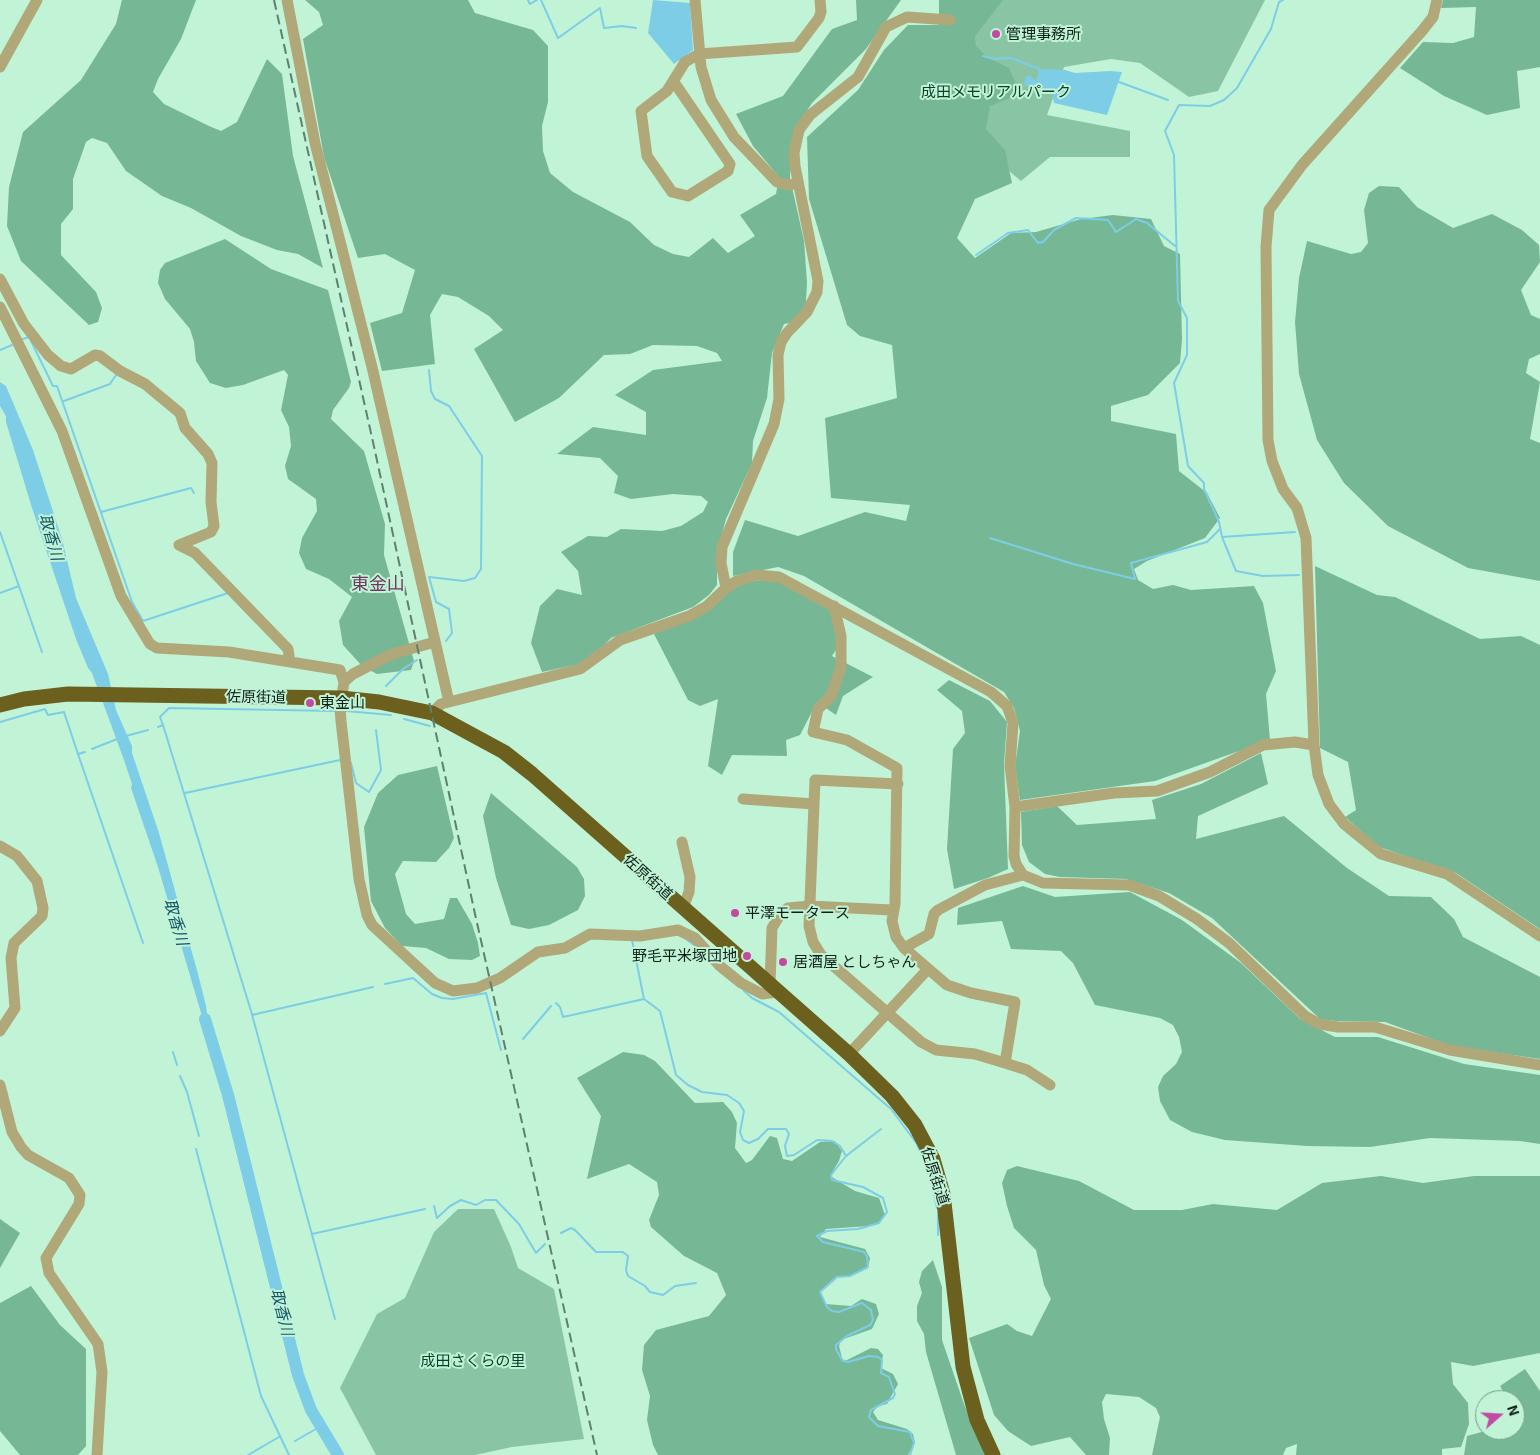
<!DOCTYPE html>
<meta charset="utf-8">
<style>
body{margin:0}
#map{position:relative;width:1540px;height:1455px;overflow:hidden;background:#c1f3d7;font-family:"Exo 2",sans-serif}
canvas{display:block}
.north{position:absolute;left:1475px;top:1390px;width:50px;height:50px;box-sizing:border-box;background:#c1f3d7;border:1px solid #799f8a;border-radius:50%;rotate:71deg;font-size:14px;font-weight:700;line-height:20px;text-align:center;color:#0e2117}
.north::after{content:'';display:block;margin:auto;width:18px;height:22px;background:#c24aa0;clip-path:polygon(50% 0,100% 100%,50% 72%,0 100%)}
</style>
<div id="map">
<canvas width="1540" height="1455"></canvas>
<div class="north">N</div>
</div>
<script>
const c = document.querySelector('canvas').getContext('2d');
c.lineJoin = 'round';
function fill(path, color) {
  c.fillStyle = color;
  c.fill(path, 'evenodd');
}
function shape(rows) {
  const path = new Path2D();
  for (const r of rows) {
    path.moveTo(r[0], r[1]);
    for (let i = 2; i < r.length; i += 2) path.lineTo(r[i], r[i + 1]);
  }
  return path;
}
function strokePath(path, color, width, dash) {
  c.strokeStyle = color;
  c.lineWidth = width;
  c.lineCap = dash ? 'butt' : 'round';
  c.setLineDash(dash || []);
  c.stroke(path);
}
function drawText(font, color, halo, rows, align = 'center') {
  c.font = font + ' "Exo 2","Noto Sans JP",sans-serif';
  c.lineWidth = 4;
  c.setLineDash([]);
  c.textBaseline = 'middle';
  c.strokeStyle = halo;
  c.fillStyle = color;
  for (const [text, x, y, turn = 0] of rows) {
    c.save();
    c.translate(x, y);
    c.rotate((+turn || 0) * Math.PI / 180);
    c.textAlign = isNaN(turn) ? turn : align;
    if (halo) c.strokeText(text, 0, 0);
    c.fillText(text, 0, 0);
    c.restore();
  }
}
fill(shape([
 [985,0,1265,0,1218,91,1189,97,1140,63,1111,59,1064,67,1047,115,1130,131,1130,157,1050,157,1021,181,978,145,935,92],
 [458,1209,494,1209,511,1247,518,1268,554,1289,584,1439,512,1447,475,1455,376,1455,340,1388,377,1314,405,1298,434,1232]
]), '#89c5a5');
fill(shape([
 [122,0,196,0,181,39,158,79,153,92,164,104,209,126,221,131,237,122,267,59,282,74,293,156,323,268,298,254,277,250,241,236,191,208,162,196,126,171,107,143,92,138,86,142,73,179,73,209,61,224,61,255,96,292,102,308,98,322,89,325,21,261,7,226,9,187,23,132,81,80,116,24],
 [305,0,468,0,475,13,533,30,548,46,548,102,542,126,543,151,550,173,573,192,630,222,654,245,673,254,689,257,713,238,728,253,755,236,740,215,776,194,779,177,753,146,736,114,783,96,832,29,857,20,856,0,901,0,866,49,812,103,799,123,791,148,790,178,804,241,807,282,805,320,784,324,772,353,767,398,753,441,752,463,726,519,717,553,717,585,709,595,693,607,611,638,596,654,580,664,542,672,531,643,540,606,557,589,582,595,578,571,561,552,588,536,607,537,621,529,662,531,681,526,703,512,708,502,701,496,673,494,631,499,614,493,618,476,600,458,557,454,593,427,646,435,646,412,615,395,653,370,722,361,717,353,697,346,653,345,630,354,604,355,559,398,515,422,474,349,503,330,489,316,458,297,442,294,430,315,435,364,382,371,370,323,402,313,415,270,385,254,358,258,324,157,303,39,323,25,319,12],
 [939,0,1003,0,975,36,976,46,987,57,1009,68,1016,84,1010,98,990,106,986,129,1005,150,1012,183,975,199,957,238,975,258,1011,233,1036,232,1081,219,1113,215,1151,219,1164,246,1180,254,1182,339,1180,363,1148,395,1111,406,1111,421,1176,434,1179,471,1207,493,1220,518,1205,538,1147,561,1134,569,1138,580,1153,589,1173,585,1191,590,1254,586,1263,603,1276,671,1266,694,1270,740,1155,781,1020,800,1015,766,1020,731,1014,708,1004,692,804,576,778,567,733,576,733,552,745,520,798,536,865,512,906,521,910,505,831,498,825,418,897,398,892,345,860,336,847,325,809,199,807,137,858,90,884,50,908,25,939,25],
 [1443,0,1540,0,1540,67,1517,71,1520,108,1487,115,1444,96,1400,68,1423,42,1453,43,1474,37,1476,7,1441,8],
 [1379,186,1399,187,1417,207,1453,228,1492,214,1522,230,1539,245,1540,262,1521,290,1531,315,1540,319,1540,354,1529,359,1526,373,1540,382,1530,439,1540,443,1540,581,1468,568,1388,526,1344,483,1317,440,1299,374,1295,322,1299,278,1307,241,1351,254,1361,252,1368,243,1364,210,1369,193],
 [225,239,271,269,328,290,351,382,349,388,333,410,331,419,364,451,385,524,384,555,414,661,411,670,377,674,362,666,343,645,339,621,352,597,329,579,306,569,299,553,302,538,317,511,316,499,288,479,285,466,291,446,289,427,281,410,288,375,284,370,243,385,226,388,210,383,196,361,194,342,190,329,165,299,158,283,160,270,165,263],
 [1315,566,1377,595,1395,597,1480,639,1521,636,1540,645,1540,929,1456,873,1379,847,1345,817,1356,810,1348,762,1320,748],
 [773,579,832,610,841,642,832,656,873,677,843,696,836,715,817,702,800,735,786,740,787,756,732,755,722,775,708,766,718,699,700,706,688,700,654,634,746,582],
 [949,680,990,701,1007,722,1004,764,1008,869,988,878,954,889,947,849,953,749,965,733,962,711,937,690],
 [1261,753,1268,784,1198,816,1196,839,1284,816,1347,868,1389,896,1431,897,1454,919,1463,937,1540,977,1540,1059,1451,1046,1385,1022,1336,1021,1320,1019,1212,918,1169,893,1126,879,1060,877,1045,874,1029,862,1022,845,1021,812,1057,806,1077,825,1156,819,1152,800,1201,784],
 [437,766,454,838,449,848,436,862,403,861,395,874,406,914,415,924,444,919,450,898,457,898,472,924,478,943,480,956,472,960,449,959,426,948,402,946,385,928,371,901,364,827,378,793,398,775],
 [491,793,577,867,584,879,585,896,578,910,549,925,529,929,511,925,496,878,483,816],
 [1023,886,1055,897,1130,892,1182,920,1241,963,1300,1019,1335,1037,1378,1037,1464,1064,1540,1075,1540,1144,1520,1141,1430,1138,1370,1147,1307,1146,1225,1140,1192,1132,1170,1120,1160,1101,1158,1087,1163,1076,1176,1064,1182,1052,1179,1037,1173,1025,1160,1018,1095,1005,1073,963,1061,951,1011,949,1002,921,957,925,958,908],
 [623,1052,644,1055,655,1061,695,1103,723,1102,732,1112,737,1123,735,1148,746,1163,752,1160,770,1136,777,1138,783,1159,792,1161,820,1142,835,1141,842,1151,839,1161,830,1176,855,1191,879,1198,885,1215,880,1222,869,1226,826,1229,820,1237,865,1249,870,1258,868,1268,851,1276,837,1276,820,1291,825,1304,851,1306,862,1299,876,1304,879,1314,872,1329,841,1340,839,1346,843,1362,871,1348,878,1349,883,1355,881,1368,893,1374,898,1384,887,1404,878,1406,873,1412,878,1420,907,1429,913,1434,915,1443,908,1455,658,1455,653,1445,647,1420,650,1396,642,1370,644,1345,656,1330,709,1316,726,1295,717,1273,684,1256,651,1227,649,1220,659,1195,657,1182,629,1164,587,1179,601,1116,577,1078],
 [1017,1166,1079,1181,1134,1210,1182,1210,1213,1204,1277,1210,1322,1183,1381,1176,1423,1183,1474,1176,1540,1176,1540,1353,1473,1366,1451,1362,1453,1384,1468,1403,1469,1424,1461,1447,1442,1449,1442,1455,1296,1455,1297,1444,1286,1448,1283,1455,1152,1455,1160,1417,1156,1408,1139,1397,1106,1394,1102,1402,1104,1419,1110,1438,1109,1455,1086,1455,1070,1437,1031,1446,1008,1431,994,1415,969,1338,1007,1324,1017,1331,1032,1336,1051,1299,1044,1285,1036,1250,1014,1228,1007,1206,1002,1183,1007,1170],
 [0,1219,20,1233,0,1268],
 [933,1260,942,1287,942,1340,964,1404,985,1455,956,1455,926,1352,924,1334,917,1321,917,1306,922,1293,919,1282,922,1271],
 [31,1286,60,1325,86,1349,86,1446,78,1455,20,1455,0,1431,0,1303],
 [1525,1369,1540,1391,1540,1455,1464,1455,1467,1436,1489,1430,1515,1430,1515,1423,1519,1422,1515,1414,1515,1400,1508,1400,1500,1386]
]), '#76b896');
fill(shape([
 [653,0,690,3,693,50,674,64,648,33],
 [1039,69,1065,70,1075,73,1110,71,1122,72,1107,115,1054,103,1052,92,1024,85,1026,76,1030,76,1036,81],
 [0,382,6,386,33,450,62,539,76,598,108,674,116,710,132,746,132,753,159,833,198,974,206,1006,210,1035,204,1023,158,867,131,788,132,784,124,760,92,673,88,668,76,639,32,508,6,422,6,416,0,406]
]), '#7ecde6');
strokePath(shape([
 [528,0,530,4,537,0],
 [541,0,558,38,600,8,604,28,622,26,636,28],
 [1283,0,1279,2,1271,29,1237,88,1224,100,1210,106,1179,105,1165,131,1174,155,1178,301,1187,318,1187,355,1174,383,1188,466,1204,483,1204,489,1219,522,1222,537,1236,571,1263,576,1299,575],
 [983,56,994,59,1012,58,1039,69],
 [1119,82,1168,100],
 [976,255,1008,233,1028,230,1038,243,1043,242,1054,230,1076,218,1108,220,1116,232,1136,219,1147,223,1175,246],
 [23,339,29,337],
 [31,341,53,386,57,386,132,602,143,621,228,593],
 [0,350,12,345],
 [429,370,431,391,435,399,449,406,482,456,481,569,475,578,464,581,429,577,436,602,449,609,452,633,446,641],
 [64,401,110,384,116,375],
 [101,512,191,488,194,493],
 [0,532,42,652],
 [1222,537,1295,532],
 [990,538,1073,564,1135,579,1131,563,1207,542,1220,529],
 [0,593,19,586],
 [386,686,403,669,417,660],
 [346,711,391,715],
 [404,719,430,726],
 [0,722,45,709,48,715,64,712,78,754,85,752],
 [163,725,251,1011,335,1319],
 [158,727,163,725,160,717,169,708,335,711],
 [126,736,148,730],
 [92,749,117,739],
 [78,754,143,943],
 [351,763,356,783,369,792,381,770,376,730],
 [185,793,340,760],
 [686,939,694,945],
 [385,984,413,978,432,994,442,998,453,999,486,993,501,1050],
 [744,991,752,998,779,1012,891,1109,917,1144,931,1180,937,1208],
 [644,999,660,1011,676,1075,688,1085,702,1092,727,1095,739,1103,744,1111,740,1132,743,1140,749,1143,758,1139,768,1129,786,1129,789,1134,785,1146,787,1156,794,1155,817,1140,832,1141,840,1146,846,1156,831,1175,832,1180,863,1187,883,1198,887,1212,879,1223,858,1229,827,1231,817,1236,823,1242,864,1252,867,1256,868,1267,850,1276,837,1277,820,1292,827,1307,832,1311,839,1312,862,1303,871,1310,873,1320,870,1325,847,1336,836,1345,836,1349,842,1360,848,1362,869,1356,878,1357,882,1360,881,1373,889,1377,895,1394,893,1398,871,1410,869,1417,878,1426,910,1432,914,1443,910,1455],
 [556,1003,560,1007,563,1017,644,999,632,940],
 [252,1015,373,987],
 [523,1039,551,1006],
 [173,1052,177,1065],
 [180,1076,187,1092,199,1136],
 [196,1149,261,1396,289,1455],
 [846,1156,881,1129],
 [434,1206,437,1218,450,1206,461,1200,476,1205,485,1200,496,1200,519,1224,536,1253,545,1244],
 [561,1233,571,1228,575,1230,596,1252,623,1252,628,1256,626,1270,628,1276,645,1286,650,1292,663,1295,675,1286,696,1283],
 [312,1234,425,1209],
 [938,1235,938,1215],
 [295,1441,321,1426],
 [248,1455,279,1437]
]), '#7ecde6', 2);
strokePath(shape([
 [205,1019,228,1095,298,1375,311,1410,338,1455]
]), '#7ecde6', 12);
strokePath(shape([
 [287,0,315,143,372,367,449,702],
 [695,0,701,67,711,100,734,137,777,182,788,185,798,183],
 [1437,0,1433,17,1422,31,1302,165,1269,210,1266,247,1268,440,1272,461,1283,489,1297,508,1306,538,1314,745,1318,775,1329,804,1344,824,1381,854,1447,874,1540,936],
 [0,67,37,0],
 [674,82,730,164,728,171,688,196,672,192,647,156,641,111,667,91,685,62,699,54,797,47,819,18,821,12,820,0],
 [0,279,24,324,48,355,61,366,71,369,95,355,100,356,120,371,145,384,180,413,185,428,208,454,212,463,211,502,214,526,211,532,179,545,195,553,288,649,290,662],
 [0,307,62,431,121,596,150,644,157,648,229,652,340,670,344,682,340,708,341,721,359,879,367,915,372,925,435,983,453,991,477,988,500,978,538,952,565,948,590,934,640,936,678,930,695,938,720,966,741,983,762,994,777,992],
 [726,588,721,563,722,547,774,424,779,399,778,355,781,342,787,333,807,312,817,292,818,281,795,166,794,153,799,130,810,115,858,77,886,27,907,17,950,20],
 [834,606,841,636,841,667,831,696,818,709,813,732,847,740,897,768,895,904,892,921,896,937,904,948,947,985,971,993,1015,1002,1005,1063],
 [344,682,353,674,392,654,435,642],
 [432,713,441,704,449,702,580,669,620,640,689,616,707,606,726,588,737,581,757,575,779,577,991,692,1007,706,1013,723,1010,766,1015,807,1014,856,1016,864,1023,875,1043,883,1129,885,1159,896,1197,919,1229,943,1305,1016,1319,1024,1338,1027,1375,1027,1450,1050,1540,1065],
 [898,784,815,780,809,926,813,942,821,955,921,1042,936,1050,975,1054,1005,1063,1027,1070,1050,1085],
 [743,799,814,804],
 [1015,807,1114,793,1157,791,1210,772,1263,745,1295,742,1314,745],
 [682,842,690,877,689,892,683,908],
 [0,846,17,856,37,881,43,908,42,916,14,943,11,958,15,1008,0,1031],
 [904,948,929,934,934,914,938,910,985,885,1023,875],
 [770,985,772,928,781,913,788,908,810,906,892,910],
 [849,1054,928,969],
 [0,1085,12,1132,21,1147,28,1155,69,1178,80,1195,79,1204,46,1258,49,1273,98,1344,102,1372,97,1455]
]), '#b0a879', 11);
strokePath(shape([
 [0,705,24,699,68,694,341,698,379,702,432,713,504,752,532,774,849,1054,892,1096,915,1125,933,1159,943,1194,963,1367,977,1420,993,1455]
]), '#6b601d', 15);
strokePath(shape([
 [274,0,373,442,475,914,597,1455]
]), '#5f806e', 2, [10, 5]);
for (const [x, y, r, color] of [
 [996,34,5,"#c24aa0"],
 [310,703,5,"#c24aa0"],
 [735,913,5,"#c24aa0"],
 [747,956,5,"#c24aa0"],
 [783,962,5,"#c24aa0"]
]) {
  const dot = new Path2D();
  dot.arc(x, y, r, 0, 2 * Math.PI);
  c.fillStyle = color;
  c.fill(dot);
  strokePath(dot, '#c1f3d7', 2);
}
drawText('15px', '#0e2117', '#c1f3d7', [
 ["管理事務所",1006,34],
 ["東金山",320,703],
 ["平澤モータース",745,913],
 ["野毛平米塚団地",737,956,"right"],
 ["居酒屋 としちゃん",793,962]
], 'left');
drawText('15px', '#073f29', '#c1f3d7', [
 ["成田メモリアルパーク",996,92],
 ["成田さくらの里",473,1361]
]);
drawText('15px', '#0e2117', '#c1f3d7', [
 ["佐原街道",256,697,1],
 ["佐原街道",648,877,42],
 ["佐原街道",935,1176,72]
]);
drawText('italic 16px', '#135566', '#c1f3d7', [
 ["取香川",51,537,74],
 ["取香川",176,922,73],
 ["取香川",282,1312,76]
]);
drawText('18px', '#723660', '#c1f3d7', [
 ["東金山",378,584]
]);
</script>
